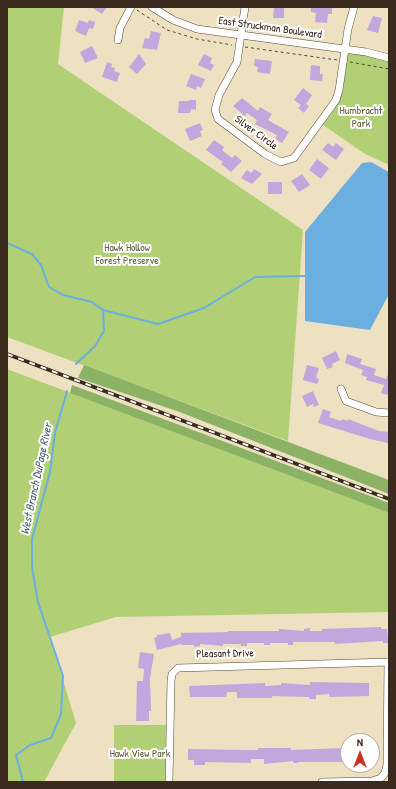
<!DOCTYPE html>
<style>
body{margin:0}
#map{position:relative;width:396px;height:789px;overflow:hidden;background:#eee1c2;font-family:"Patrick Hand",sans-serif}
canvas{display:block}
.frame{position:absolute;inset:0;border:8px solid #3b2a1e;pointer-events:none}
.north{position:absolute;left:340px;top:733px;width:40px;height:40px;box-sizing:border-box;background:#fff;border:1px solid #b1aaa5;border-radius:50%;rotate:0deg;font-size:11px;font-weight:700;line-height:16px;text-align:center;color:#3b2a1e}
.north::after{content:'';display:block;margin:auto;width:14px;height:18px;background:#c8321e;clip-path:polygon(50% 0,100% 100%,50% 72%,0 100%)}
</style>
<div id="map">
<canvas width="396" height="789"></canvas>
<div class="frame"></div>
<div class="north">N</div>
</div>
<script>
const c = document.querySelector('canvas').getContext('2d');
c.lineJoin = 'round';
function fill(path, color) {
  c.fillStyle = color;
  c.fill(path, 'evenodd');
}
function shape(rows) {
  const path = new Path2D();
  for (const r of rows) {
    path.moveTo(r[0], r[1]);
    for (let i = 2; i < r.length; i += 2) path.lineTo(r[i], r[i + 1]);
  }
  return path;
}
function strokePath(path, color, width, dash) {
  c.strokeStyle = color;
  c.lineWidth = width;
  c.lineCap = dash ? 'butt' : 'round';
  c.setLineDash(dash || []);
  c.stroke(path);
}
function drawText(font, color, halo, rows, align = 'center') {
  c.font = font + ' "Patrick Hand",sans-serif';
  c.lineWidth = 4;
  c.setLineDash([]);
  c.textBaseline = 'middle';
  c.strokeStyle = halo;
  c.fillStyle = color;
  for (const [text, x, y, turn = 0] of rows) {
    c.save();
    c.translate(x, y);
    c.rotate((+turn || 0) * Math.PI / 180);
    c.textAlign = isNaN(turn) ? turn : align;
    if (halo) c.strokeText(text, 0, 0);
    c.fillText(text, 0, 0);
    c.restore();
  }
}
fill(shape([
 [7,7,64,7,58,64,303,230,288,441,7,337],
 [348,52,372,55,389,61,389,165,365,154,323,125,336,107,343,89],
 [7,369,389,513,389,612,116,617,50,637,76,723,44,782,7,782],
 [114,725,166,725,165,782,114,782]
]), '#b1cf75');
fill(shape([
 [84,365,389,480,389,494,177,411,78,378],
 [72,385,389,503,389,513,70,393]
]), '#8cb266');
fill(shape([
 [371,162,389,172,389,294,370,330,305,321,305,232,362,163]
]), '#6baee0');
strokePath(shape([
 [7,243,32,254,41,265,49,287,63,295,92,302,103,310,104,331,95,346,76,364],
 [103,310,158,324,204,308,255,277,305,276],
 [23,782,16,755,30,745,51,738,61,714,63,676,38,602,32,567,32,539,50,472,55,433,67,391]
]), '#6baee0', 2);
fill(shape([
 [91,7,107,7,102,14],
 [274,7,284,7,284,18,273,18],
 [311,7,332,7,332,14,328,14,327,23,315,22,316,13,311,12],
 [373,16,382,18,378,33,367,30],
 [79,20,88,23,89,20,95,22,93,29,89,28,86,36,75,31],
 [151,31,161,33,157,50,142,48,145,38,149,39],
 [92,46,98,58,85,63,80,52],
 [139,54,146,64,137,74,129,67],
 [204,54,212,58,210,63,214,65,211,71,198,65],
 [255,59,272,61,270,74,257,72,258,67,254,66],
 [107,62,112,64,111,67,115,68,114,71,120,73,117,82,102,77],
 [311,65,320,66,320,74,323,74,322,81,310,80],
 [191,74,205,79,201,88,197,86,196,90,186,86],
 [303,88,312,95,306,104,309,106,304,113,298,108,301,105,294,100],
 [242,98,258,111,260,107,272,114,268,120,289,132,282,143,275,139,277,135,255,124,257,120,247,113,245,116,233,106],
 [189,100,196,100,196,110,191,109,190,113,178,113,179,101,189,101],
 [200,123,203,130,200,131,202,136,190,141,185,129],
 [214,140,224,147,222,150,232,158,235,155,242,161,231,172,221,164,223,162,206,150],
 [328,143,333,147,336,143,344,149,336,160,322,150],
 [317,159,329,168,321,179,309,170],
 [254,169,262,174,252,184,241,178,247,170,251,173],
 [302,174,310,185,299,192,291,181],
 [268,182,282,182,282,194,268,194],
 [336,351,340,360,332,364,333,367,327,369,322,358],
 [347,354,362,359,360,364,376,369,374,375,386,379,389,372,389,392,387,395,381,393,384,385,366,380,367,377,361,375,363,370,345,363],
 [307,365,319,368,316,378,319,379,317,384,303,380],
 [313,391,319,405,314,407,313,404,307,407,302,396],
 [323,409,331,412,329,417,341,421,342,419,348,421,348,419,379,431,389,432,389,441,388,443,370,439,318,423],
 [381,627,381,629,387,629,388,643,383,643,383,641,335,644,335,642,293,642,293,645,288,645,288,643,270,643,270,645,264,645,264,643,247,643,247,646,241,646,241,644,223,644,223,646,200,644,200,646,194,647,194,645,182,645,181,644,157,650,154,638,157,637,157,635,170,633,172,640,181,637,181,633,228,632,228,631,279,631,279,629,304,631,304,629,310,628,310,631,322,631,322,629],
 [140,652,154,654,150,678,151,711,149,711,149,721,136,721,137,681,143,681,144,669,138,668],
 [310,682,369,683,369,696,329,697,329,694,316,695,316,699,309,699,309,697,272,696,272,698,237,698,237,692,227,692,226,697,190,697,189,686,265,683,265,686,281,685,281,683,310,685],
 [258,748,291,748,291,750,344,748,346,762,298,762,298,763,293,763,293,761,264,764,264,759,251,759,251,763,205,762,205,765,194,765,194,760,188,760,188,749,244,750,258,750]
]), '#c2a6de');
const minor = shape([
 [152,7,173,20,197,29,366,52,389,58],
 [245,7,237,62,219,95,215,110,218,119,265,154,281,162,294,158,336,100,339,90,348,29,354,7],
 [118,40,120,28,131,7],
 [341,389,346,401,376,412,389,413],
 [169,782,171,681,172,674,178,668,389,662],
 [322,782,372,781,381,778,385,773,387,765,388,662]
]);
strokePath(minor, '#564537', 8);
strokePath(shape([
 [137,10,167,30,197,39,232,45],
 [245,47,337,60],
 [350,62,389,69]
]), '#564537', 1, [3, 3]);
strokePath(minor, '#fff', 7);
const rail = shape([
 [7,354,389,499]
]);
strokePath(rail, '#3b2a1e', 3.5);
strokePath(rail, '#fff', 2, [6]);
drawText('11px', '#3b2a1e', '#fff', [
 ["East Struckman Boulevard",270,28,8],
 ["Silver Circle",256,133,36],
 ["Pleasant Drive",225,654,-1]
]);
drawText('11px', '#5e5c38', '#fff', [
 ["Humbracht",361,111],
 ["Park",361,124],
 ["Hawk Hollow",127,248],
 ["Forest Preserve",127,261],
 ["Hawk View Park",140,754]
]);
drawText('italic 12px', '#4e5f6c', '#fff', [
 ["West Branch DuPage River",37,479,-78]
]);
</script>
